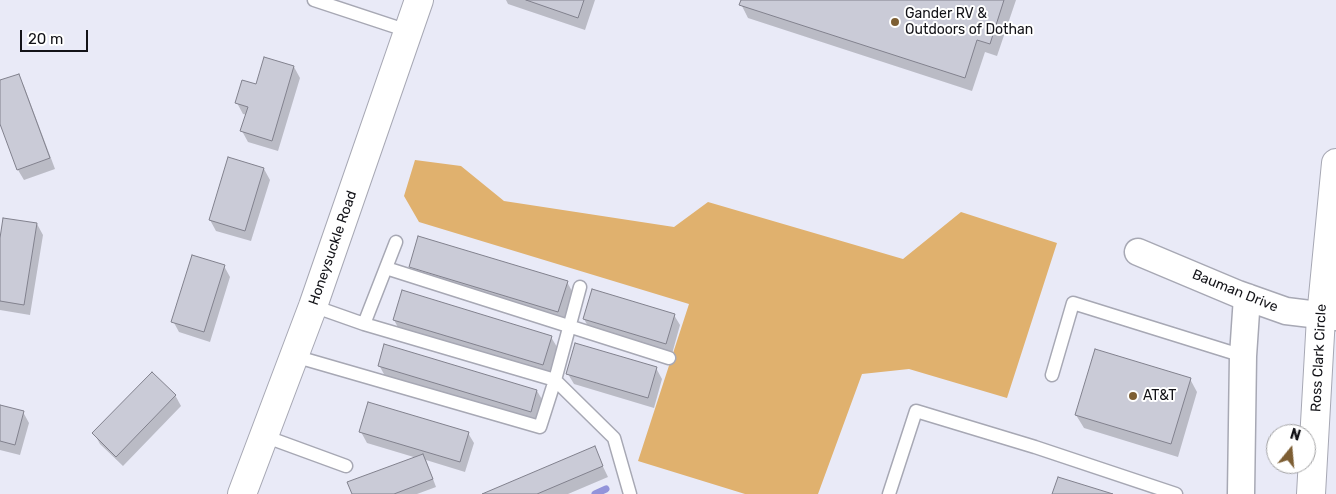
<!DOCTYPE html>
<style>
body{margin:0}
#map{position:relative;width:1336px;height:494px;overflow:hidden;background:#e9eaf7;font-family:Rubik,sans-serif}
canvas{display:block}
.north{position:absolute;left:1266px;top:424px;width:50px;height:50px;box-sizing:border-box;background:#fff;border:1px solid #a1a1a3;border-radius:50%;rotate:17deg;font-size:14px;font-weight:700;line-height:20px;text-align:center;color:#131318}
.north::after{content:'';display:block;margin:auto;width:18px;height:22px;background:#7d5e33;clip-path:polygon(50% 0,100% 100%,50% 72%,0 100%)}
.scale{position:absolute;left:20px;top:30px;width:68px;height:22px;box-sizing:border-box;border:2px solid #131318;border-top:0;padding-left:6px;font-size:15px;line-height:18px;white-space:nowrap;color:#131318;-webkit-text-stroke:4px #fff;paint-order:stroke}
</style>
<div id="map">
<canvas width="1336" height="494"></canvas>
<div class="north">N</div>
<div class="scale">20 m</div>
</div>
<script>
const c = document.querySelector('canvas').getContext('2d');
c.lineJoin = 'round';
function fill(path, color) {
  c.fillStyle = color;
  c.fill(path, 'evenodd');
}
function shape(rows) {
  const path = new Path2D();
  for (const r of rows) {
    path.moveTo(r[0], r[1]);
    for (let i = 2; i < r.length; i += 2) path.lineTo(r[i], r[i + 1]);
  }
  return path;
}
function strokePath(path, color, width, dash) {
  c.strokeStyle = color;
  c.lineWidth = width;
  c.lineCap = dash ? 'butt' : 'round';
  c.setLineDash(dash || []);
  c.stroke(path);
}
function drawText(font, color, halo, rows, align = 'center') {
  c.font = font + ' Rubik,sans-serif';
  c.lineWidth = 4;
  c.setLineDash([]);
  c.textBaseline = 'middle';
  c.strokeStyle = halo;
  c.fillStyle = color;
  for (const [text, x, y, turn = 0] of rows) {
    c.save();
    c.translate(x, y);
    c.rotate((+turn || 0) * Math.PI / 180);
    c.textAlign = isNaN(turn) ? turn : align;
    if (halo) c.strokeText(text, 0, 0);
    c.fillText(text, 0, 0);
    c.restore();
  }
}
fill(shape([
 [415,160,461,166,504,201,674,227,708,202,903,259,961,212,1057,243,1007,398,909,369,862,374,818,494,745,494,638,461,689,304,419,222,404,196]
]), '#e0b16e');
fill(shape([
 [506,0,595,0,585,30,508,4],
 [742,0,1016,0,997,56,985,52,972,91,748,18,741,4],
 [265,59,294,67,300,78,278,151,248,142,242,131,247,115,243,114,237,103,256,86],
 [18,75,24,86,55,169,24,180,18,170,0,120,0,82],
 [264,169,270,180,251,241,216,231,210,220],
 [37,224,43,235,30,315,0,310,0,246],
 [224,266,230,277,210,342,179,332,173,321],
 [411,267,567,282,573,293,564,322,417,278],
 [674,315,680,325,672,354,590,330,584,319],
 [394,320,551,337,557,347,549,375,400,331],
 [379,365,537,391,543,401,537,422,385,376],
 [656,368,662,379,654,408,574,384,568,374],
 [1190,379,1197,392,1178,457,1084,428,1076,415],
 [175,395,181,406,123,466,100,444,94,433],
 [0,406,23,412,29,423,20,455,0,450],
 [361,432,468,433,474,443,465,472,426,460,436,487,417,494,353,494,417,458,367,443],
 [594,448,608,477,568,494,485,494]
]), '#0003');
strokePath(shape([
 [595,494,606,489]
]), '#9394da', 7);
const building = shape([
 [526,0,584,0,578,18,526,0],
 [741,0,1004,0,990,44,977,40,965,78,739,5,741,0],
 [264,57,294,66,272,141,240,131,248,107,235,103,242,80,256,84,264,57],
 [19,74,50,158,17,170,0,124,0,80,19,74],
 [228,157,264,168,245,231,209,220,228,157],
 [3,218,37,223,24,305,0,301,0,238,3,218],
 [418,236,568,281,558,312,409,267,418,236],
 [192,255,225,265,204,332,171,322,192,255],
 [592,289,675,314,666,344,583,319,592,289],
 [402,290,552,336,543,365,393,320,402,290],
 [575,343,657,367,648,398,566,374,575,343],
 [384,344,537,390,531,412,378,366,384,344],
 [1095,349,1191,378,1171,444,1075,415,1095,349],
 [152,372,176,395,116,457,92,433,152,372],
 [368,402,469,432,460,462,359,432,368,402],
 [0,405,24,411,15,445,0,441,0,405],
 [595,446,603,466,537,494,482,494,595,446],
 [423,454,433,479,394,494,352,494,347,482,423,454],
 [1058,477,1113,494,1052,494,1058,477]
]);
fill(building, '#cacbd7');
strokePath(building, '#81818d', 1);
const service = shape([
 [314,0,408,31],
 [386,268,669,358],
 [313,306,364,324,555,380,614,438,630,494],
 [364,324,396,242],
 [294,356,540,427,555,380,580,287],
 [1052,375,1073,303,1243,356],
 [264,436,346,466],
 [889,494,916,411,1035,447,1176,494]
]);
const minor = shape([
 [1138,252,1238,294,1286,311,1336,317],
 [1241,494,1243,356,1247,297]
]);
const secondary = shape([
 [242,494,313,306,419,0]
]);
const trunk = shape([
 [1311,494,1321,317,1336,163]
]);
strokePath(service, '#a7a8b4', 15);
strokePath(minor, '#a7a8b4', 29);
strokePath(secondary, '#a7a8b4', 30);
strokePath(trunk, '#a7a8b4', 30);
strokePath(service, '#fff', 12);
strokePath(minor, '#fff', 26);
strokePath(secondary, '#fff', 28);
strokePath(trunk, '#fff', 28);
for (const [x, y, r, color] of [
 [895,22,5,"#7d5e33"],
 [1133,396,5,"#7d5e33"]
]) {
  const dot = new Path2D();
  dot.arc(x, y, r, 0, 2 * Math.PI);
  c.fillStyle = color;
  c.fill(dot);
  strokePath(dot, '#fff', 2);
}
drawText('14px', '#131318', '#fff', [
 ["Gander RV &",905,14],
 ["Outdoors of Dothan",905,30],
 ["AT&T",1143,396]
], 'left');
drawText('14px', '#131318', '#fff', [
 ["Honeysuckle Road",333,248,-71],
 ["Bauman Drive",1235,291,22],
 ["Ross Clark Circle",1319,358,-87]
]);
</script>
